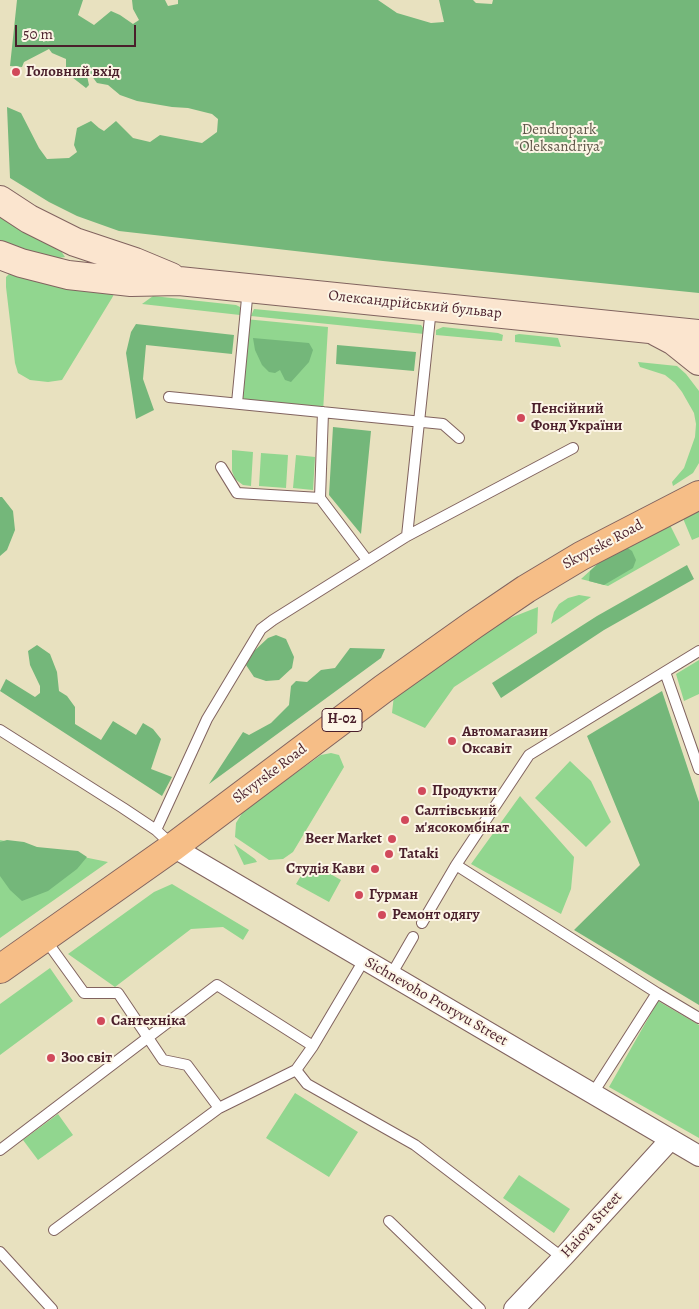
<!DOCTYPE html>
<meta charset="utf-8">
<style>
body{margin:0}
#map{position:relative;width:699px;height:1309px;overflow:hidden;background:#e8e1bf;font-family:Alegreya,serif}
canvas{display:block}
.scale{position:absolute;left:15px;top:25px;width:121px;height:22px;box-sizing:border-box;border:2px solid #4a1f2b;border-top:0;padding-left:6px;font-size:15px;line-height:18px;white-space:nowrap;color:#4a1f2b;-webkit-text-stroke:4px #fcf5e5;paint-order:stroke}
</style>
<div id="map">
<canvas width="699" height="1309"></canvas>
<div class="scale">50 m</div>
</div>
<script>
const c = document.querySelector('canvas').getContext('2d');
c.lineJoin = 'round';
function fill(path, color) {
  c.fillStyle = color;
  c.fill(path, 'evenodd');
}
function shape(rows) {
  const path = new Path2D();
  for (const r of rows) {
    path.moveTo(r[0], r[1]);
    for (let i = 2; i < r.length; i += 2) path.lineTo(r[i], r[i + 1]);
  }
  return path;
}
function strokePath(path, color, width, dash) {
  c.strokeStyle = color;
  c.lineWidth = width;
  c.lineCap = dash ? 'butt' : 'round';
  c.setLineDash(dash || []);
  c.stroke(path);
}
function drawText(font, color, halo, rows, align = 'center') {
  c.font = font + ' Alegreya,serif';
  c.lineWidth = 4;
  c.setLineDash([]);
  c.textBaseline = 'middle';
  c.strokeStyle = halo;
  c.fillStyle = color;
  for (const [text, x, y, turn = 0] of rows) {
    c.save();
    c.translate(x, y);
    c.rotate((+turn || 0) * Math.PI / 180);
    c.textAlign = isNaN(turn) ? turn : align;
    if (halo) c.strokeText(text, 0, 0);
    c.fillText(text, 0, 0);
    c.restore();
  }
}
fill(shape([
 [0,217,59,248,65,257,59,258,42,256,0,240],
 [14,272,115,292,112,298,62,380,48,382,30,380,18,373,15,363,6,287,6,277,9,274],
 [153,296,236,305,240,307,241,313,240,315,142,304],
 [254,309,421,325,424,329,424,334,251,316],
 [245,319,328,327,323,412,237,403],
 [443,327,498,333,503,335,502,341,436,335,436,330],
 [519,334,558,338,561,347,515,342,515,335],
 [638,362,677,366,686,374,699,391,699,463,693,473,673,486,672,482,684,468,695,437,696,424,694,413,682,392,675,383,665,375,640,367],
 [232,450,253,452,251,486,243,485,235,479,232,471],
 [261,453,288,455,286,488,259,486],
 [296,455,315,457,313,490,293,488],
 [699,509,699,537,692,540,682,516],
 [669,523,680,545,608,586,581,579,604,558],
 [579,595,591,597,551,624,554,612,559,604,568,598],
 [538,607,537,633,454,687,425,728,392,713,394,695,500,622],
 [699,660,699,694,684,701,676,674],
 [331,753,339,755,344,767,293,852,283,859,269,860,235,837,236,823,244,810,321,755],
 [570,761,591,781,611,822,586,847,535,798],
 [520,796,574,857,571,889,561,914,471,864],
 [0,840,108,862,0,938],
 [234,844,255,859,257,862,244,865],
 [318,867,341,880,329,902,296,884,302,874],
 [172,884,249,930,243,940,223,927,191,929,115,987,68,954,154,892],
 [50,968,73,1001,0,1055,0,1004],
 [658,1001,699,1025,699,1138,609,1087],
 [295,1093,358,1132,329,1177,266,1138],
 [58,1114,73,1135,38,1160,23,1140],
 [519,1175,570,1209,554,1233,503,1198]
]), '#91d68f');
fill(shape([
 [17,0,83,0,78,15,94,25,111,11,120,15,133,24,139,20,133,9,132,0,165,0,168,6,178,4,178,0,378,0,397,13,431,23,444,22,439,0,473,0,476,3,492,4,493,0,699,0,699,293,383,261,119,231,77,216,49,202,10,178,7,107,21,113,39,148,47,159,69,158,77,152,74,145,77,128,91,121,99,128,104,131,116,121,133,138,150,142,160,135,202,143,217,132,218,119,212,114,188,108,172,107,137,101,120,95,108,85,97,83,91,75,87,76,89,85,86,88,68,74,66,69,66,59,52,53,49,49,24,62,22,67,10,66],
 [136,324,234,335,232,354,146,345,143,379,154,410,136,419,126,353,131,332],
 [253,338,309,343,313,350,309,362,291,382,285,380,280,370,275,373,269,372,262,365,255,350],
 [337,345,416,352,414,371,336,364],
 [333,427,371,431,361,534,329,495],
 [0,497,2,497,13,511,15,530,7,550,0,556],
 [626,547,632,551,636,560,633,568,604,585,589,581,590,571,604,558],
 [687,565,694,579,604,630,501,698,492,683,597,616],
 [276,635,286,639,294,657,292,668,279,680,266,681,254,677,246,665,253,652,268,638],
 [37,645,50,654,57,672,59,691,67,696,75,707,75,724,101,740,113,721,136,735,143,723,153,729,161,739,151,769,172,777,162,796,0,691,6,679,35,697,40,693,40,686,30,665,28,651],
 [350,648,385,649,381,658,209,784,243,732,249,735,271,723,289,705,291,686,296,681,307,682,321,670,335,668],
 [662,691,699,802,699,1005,574,930,640,865,587,736],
 [7,840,24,842,37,847,78,851,87,857,77,869,48,891,22,901,10,890,0,876,0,842]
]), '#74b77a');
const service = shape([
 [169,397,443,424,459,438],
 [237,403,248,288],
 [221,467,237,493,320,498,367,560],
 [320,498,323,412],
 [407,536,431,308],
 [699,651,529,755,456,865,657,993,699,1018],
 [665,672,699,769],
 [0,730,123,808,156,830,173,846],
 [156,830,207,719,261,629,273,620,407,536,573,448],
 [422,923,456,865],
 [45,939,84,993,118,993,163,1060,187,1065,219,1108,54,1230],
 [391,975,413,937],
 [296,1070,307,1084,415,1145,563,1258],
 [593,1093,657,993],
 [219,1108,296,1070,313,1046,364,960],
 [0,1150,217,985,313,1046],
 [389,1221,480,1309],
 [0,1252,52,1309]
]);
const minor = shape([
 [173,847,699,1156],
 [514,1309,566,1254,670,1140]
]);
const secondary = shape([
 [0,200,29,219,75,242,135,262,171,277],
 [0,255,21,263,68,275,131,282,179,281,699,334],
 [657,332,674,341,699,361]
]);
const primary = shape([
 [0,969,173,847,383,689,473,625,526,589,581,556,699,495]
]);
strokePath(service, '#81635f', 12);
strokePath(minor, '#81635f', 22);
strokePath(secondary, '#81635f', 30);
strokePath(primary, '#81635f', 30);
strokePath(service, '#fff', 10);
strokePath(minor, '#fff', 20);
strokePath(secondary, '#fbe5cf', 28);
strokePath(primary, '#f6be87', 28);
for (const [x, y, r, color] of [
 [16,72,5,"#d1495b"],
 [521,418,5,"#d1495b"],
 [452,741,5,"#d1495b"],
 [422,791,5,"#d1495b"],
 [405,820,5,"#d1495b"],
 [392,839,5,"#d1495b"],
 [389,854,5,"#d1495b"],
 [375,869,5,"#d1495b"],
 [359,895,5,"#d1495b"],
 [382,915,5,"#d1495b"],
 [101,1021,5,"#d1495b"],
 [51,1058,5,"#d1495b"]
]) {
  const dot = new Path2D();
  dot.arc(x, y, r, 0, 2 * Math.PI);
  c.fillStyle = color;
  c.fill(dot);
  strokePath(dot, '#fcf5e5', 2);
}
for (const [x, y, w] of [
 [342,720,40]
]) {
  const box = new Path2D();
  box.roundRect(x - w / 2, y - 11.5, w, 23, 4);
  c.fillStyle = '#fcf5e5';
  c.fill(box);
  strokePath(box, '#4a1f2b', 1);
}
drawText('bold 14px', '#4a1f2b', null, [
 ["Н-02",342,720]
]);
drawText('bold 15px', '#4a1f2b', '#fcf5e5', [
 ["Головний вхід",26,72],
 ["Пенсійний",531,409],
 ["Фонд України",531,426],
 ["Автомагазин",462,732],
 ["Оксавіт",462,749],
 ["Продукти",432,791],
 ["Салтівський",415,811],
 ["м'ясокомбінат",415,828],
 ["Beer Market",382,839,"right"],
 ["Tataki",399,854],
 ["Студія Кави",365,869,"right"],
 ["Гурман",369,895],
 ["Ремонт одягу",392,915],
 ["Сантехніка",111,1021],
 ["Зоо світ",61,1058]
], 'left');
drawText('15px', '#5f5649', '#fcf5e5', [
 ["Dendropark",559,130],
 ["\"Oleksandriya\"",559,147]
]);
drawText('15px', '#4a1f2b', '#fcf5e5', [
 ["Олександрійський бульвар",415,305,6],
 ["Skvyrske Road",603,545,-28],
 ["Skvyrske Road",270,774,-37],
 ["Sichnevoho Proryvu Street",436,1002,30],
 ["Haiova Street",592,1225,-48]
]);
</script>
